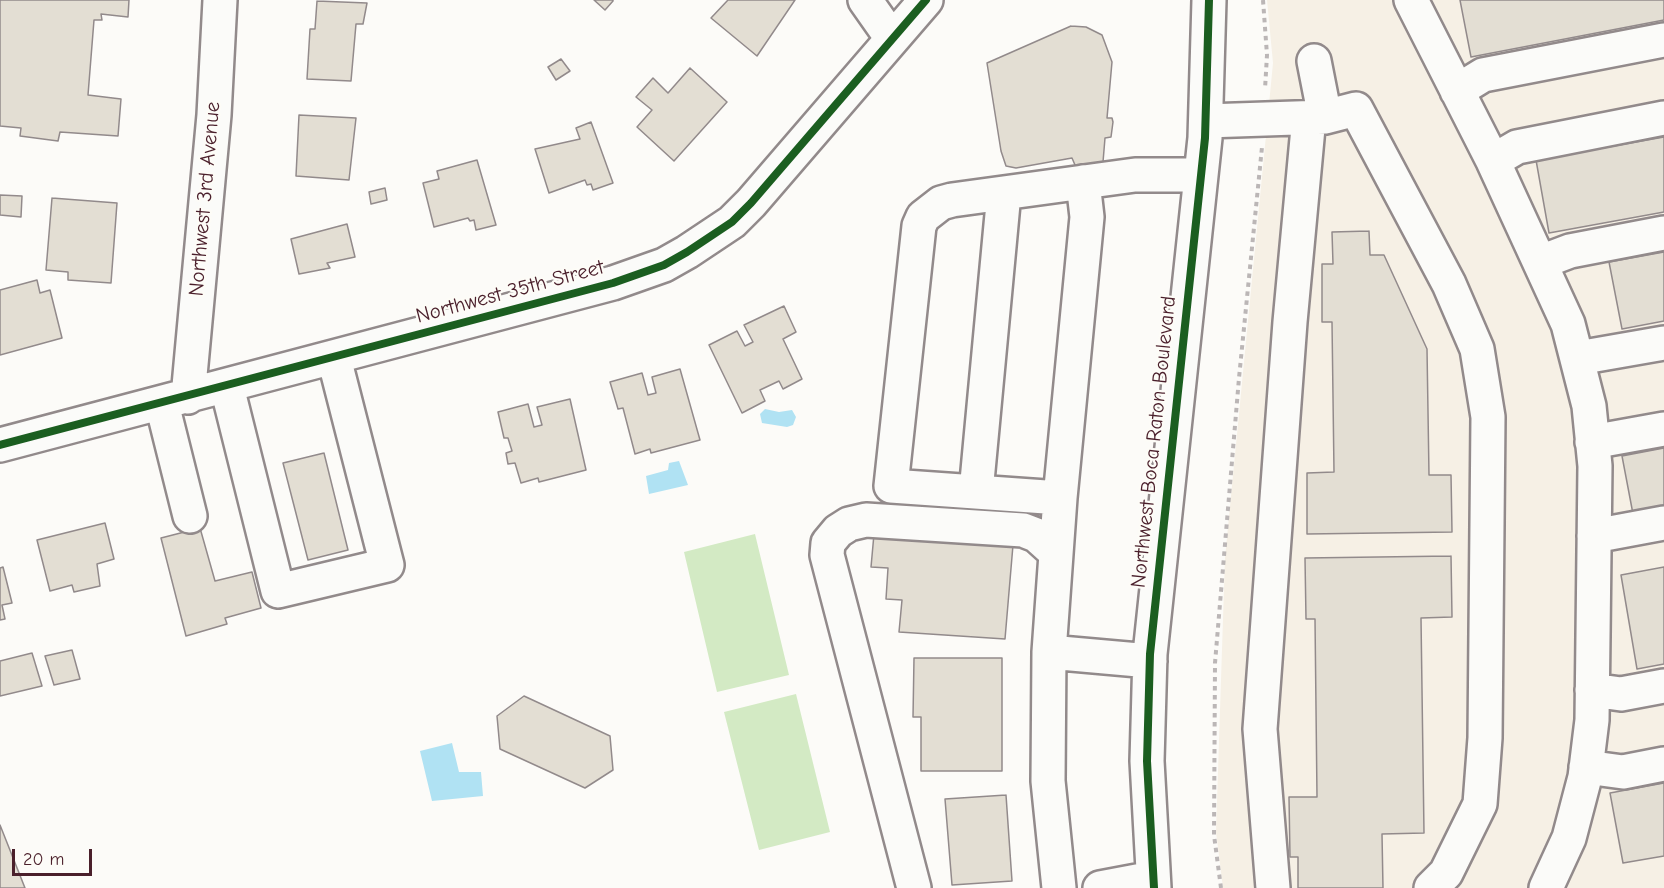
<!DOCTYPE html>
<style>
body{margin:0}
#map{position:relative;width:1664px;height:888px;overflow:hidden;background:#fcfbf8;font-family:"Comic Neue",sans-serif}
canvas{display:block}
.scale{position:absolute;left:12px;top:849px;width:80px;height:27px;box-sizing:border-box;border:3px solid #4a1f2b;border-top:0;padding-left:8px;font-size:18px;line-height:21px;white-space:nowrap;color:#4a1f2b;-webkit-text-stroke:4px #fdfcf7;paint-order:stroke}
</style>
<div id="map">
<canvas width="1664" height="888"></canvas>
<div class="scale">20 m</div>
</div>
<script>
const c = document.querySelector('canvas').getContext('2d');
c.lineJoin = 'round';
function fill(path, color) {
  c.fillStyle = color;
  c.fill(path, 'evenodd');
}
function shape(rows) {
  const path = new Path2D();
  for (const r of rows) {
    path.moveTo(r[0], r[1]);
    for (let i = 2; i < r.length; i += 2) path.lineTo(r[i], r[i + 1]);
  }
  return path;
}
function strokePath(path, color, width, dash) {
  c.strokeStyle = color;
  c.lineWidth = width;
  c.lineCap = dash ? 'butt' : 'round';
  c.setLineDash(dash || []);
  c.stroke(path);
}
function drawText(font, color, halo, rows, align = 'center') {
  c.font = font + ' "Comic Neue",sans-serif';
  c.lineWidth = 4.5;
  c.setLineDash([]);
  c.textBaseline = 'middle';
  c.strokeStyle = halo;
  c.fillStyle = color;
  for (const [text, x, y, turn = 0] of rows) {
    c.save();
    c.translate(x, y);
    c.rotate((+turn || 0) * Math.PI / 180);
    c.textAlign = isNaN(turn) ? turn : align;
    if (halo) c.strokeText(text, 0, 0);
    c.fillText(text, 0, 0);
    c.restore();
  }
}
fill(shape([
 [1267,0,1664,0,1664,888,1223,888,1216,832,1225,558,1273,63]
]), '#f6f0e5');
fill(shape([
 [755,534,789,675,717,692,684,552],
 [796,694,830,832,759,850,724,712]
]), '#d3eac4');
fill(shape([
 [765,409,779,412,792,410,796,417,793,425,787,427,762,423,760,414],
 [679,461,688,485,649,494,646,476,668,470,669,463],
 [452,743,459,772,481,772,483,796,432,801,420,751]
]), '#b0e2f3');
const building = shape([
 [0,0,129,0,128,17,101,14,102,20,94,20,88,95,121,99,118,136,60,132,58,141,20,136,21,128,0,126,0,0],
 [594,0,613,0,613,1,605,10,594,0],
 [728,0,795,0,757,56,711,18,728,0],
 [1460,0,1664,0,1664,20,1471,57,1460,0],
 [317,1,367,3,363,24,356,24,351,81,307,79,310,29,315,29,317,1],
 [1071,26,1086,27,1102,35,1112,62,1107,118,1112,118,1113,122,1111,137,1105,138,1102,174,1078,172,1072,158,1016,168,1006,166,1001,151,987,63,1071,26],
 [561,59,570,71,556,80,548,67,561,59],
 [690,68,727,102,674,161,637,127,652,110,636,97,653,78,668,93,690,68],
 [299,115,356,118,349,180,296,176,299,115],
 [591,122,613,183,593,190,591,184,587,185,585,180,549,193,535,149,580,139,576,128,591,122],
 [1664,137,1664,212,1549,233,1536,160,1664,137],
 [477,160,496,225,476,230,474,220,470,221,468,218,434,227,423,183,439,179,437,171,477,160],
 [385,188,387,200,371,204,369,192,385,188],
 [0,195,22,196,21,217,0,215,0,195],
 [52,198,117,203,111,283,68,280,68,272,46,270,52,198],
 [347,224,355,257,327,263,330,268,299,274,291,239,347,224],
 [1369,231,1370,255,1384,255,1427,349,1429,475,1451,475,1452,532,1307,534,1307,473,1334,472,1332,322,1322,322,1322,264,1333,264,1332,232,1369,231],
 [1664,252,1664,321,1622,329,1609,262,1664,252],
 [37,280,40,293,50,290,62,338,0,355,0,290,37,280],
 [784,306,796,332,783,339,802,379,783,389,779,381,760,390,765,401,742,413,709,345,737,331,745,346,753,342,744,325,784,306],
 [680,369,700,440,651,453,650,449,635,454,623,408,618,409,610,382,642,373,648,395,656,393,652,377,680,369],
 [570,399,586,470,539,482,538,478,521,483,515,463,508,464,506,453,512,451,508,438,504,438,498,412,528,404,534,427,542,425,537,407,570,399],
 [1664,448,1664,509,1633,514,1622,456,1664,448],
 [324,453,348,550,308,560,283,463,324,453],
 [105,523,114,559,97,564,100,586,74,592,72,585,50,591,37,540,105,523],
 [200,528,215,581,252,572,261,608,225,618,227,624,186,636,161,538,200,528],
 [874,534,1013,545,1005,639,899,632,902,600,886,599,888,568,871,567,874,534],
 [1451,556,1452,617,1421,618,1424,833,1382,834,1383,888,1298,888,1298,857,1290,857,1289,797,1317,797,1315,619,1306,619,1305,558,1451,556],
 [3,567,12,603,2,605,5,619,0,620,0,568,3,567],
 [1664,567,1664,664,1637,669,1621,575,1664,567],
 [72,650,80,679,54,685,45,656,72,650],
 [32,653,42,686,0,696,0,661,32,653],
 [914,658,1002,658,1002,771,921,771,921,717,913,717,914,658],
 [524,696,610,736,613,770,585,788,500,749,497,716,524,696],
 [1664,783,1664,856,1623,863,1610,793,1664,783],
 [1006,795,1012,881,952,885,945,799,1006,795],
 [0,825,25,888,0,888,0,825]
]);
fill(building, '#e3ded3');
strokePath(building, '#928a8b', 1.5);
const minor = shape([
 [865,0,891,37],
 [1411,0,1493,161,1568,324,1589,406,1595,466,1592,720,1585,777,1569,838,1546,888],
 [1314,61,1325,117],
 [1457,91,1483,75,1664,40],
 [1206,121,1325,117,1356,109,1449,284,1477,349,1488,417,1485,738,1480,804,1446,873,1431,888],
 [1493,161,1517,147,1664,118],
 [1083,182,1087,217,1060,498,891,486,919,226,923,217,941,203,952,200,1135,175,1201,175],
 [1541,262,1570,251,1664,233],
 [1578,358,1664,343],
 [227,387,278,591,387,565,334,358],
 [188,397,214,115,220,0],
 [162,404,190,516],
 [1592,442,1664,429],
 [0,445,613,283,664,265,687,252,732,222,751,203,926,0],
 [976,492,1004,193],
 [1594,536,1664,523],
 [1049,652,1150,661],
 [1592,690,1621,694,1664,686],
 [1586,767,1623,772,1664,764],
 [914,888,827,555,828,543,838,531,849,524,866,520,1023,530,1036,535,1056,553],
 [1059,888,1048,781,1049,652,1060,498],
 [1100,888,1153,878],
 [1154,888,1147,761,1150,654,1205,138,1209,0],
 [1273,888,1260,729,1290,322,1309,117]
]);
strokePath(minor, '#928a8b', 38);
strokePath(shape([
 [1263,0,1267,55,1265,89],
 [1221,888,1214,835,1215,663,1239,378,1262,147]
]), '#bbb6b6', 4, [4.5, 4.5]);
strokePath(minor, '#fbfbf9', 33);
strokePath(shape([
 [0,445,613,283,664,265,687,252,732,222,751,203,926,0],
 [1154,888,1147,761,1150,654,1205,138,1209,0]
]), '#1b5e20', 8);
drawText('21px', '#4a1f2b', '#fdfcf7', [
 ["Northwest 3rd Avenue",205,199,-85],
 ["Northwest 35th Street",510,292,-15],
 ["Northwest Boca Raton Boulevard",1154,442,-84]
]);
</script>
